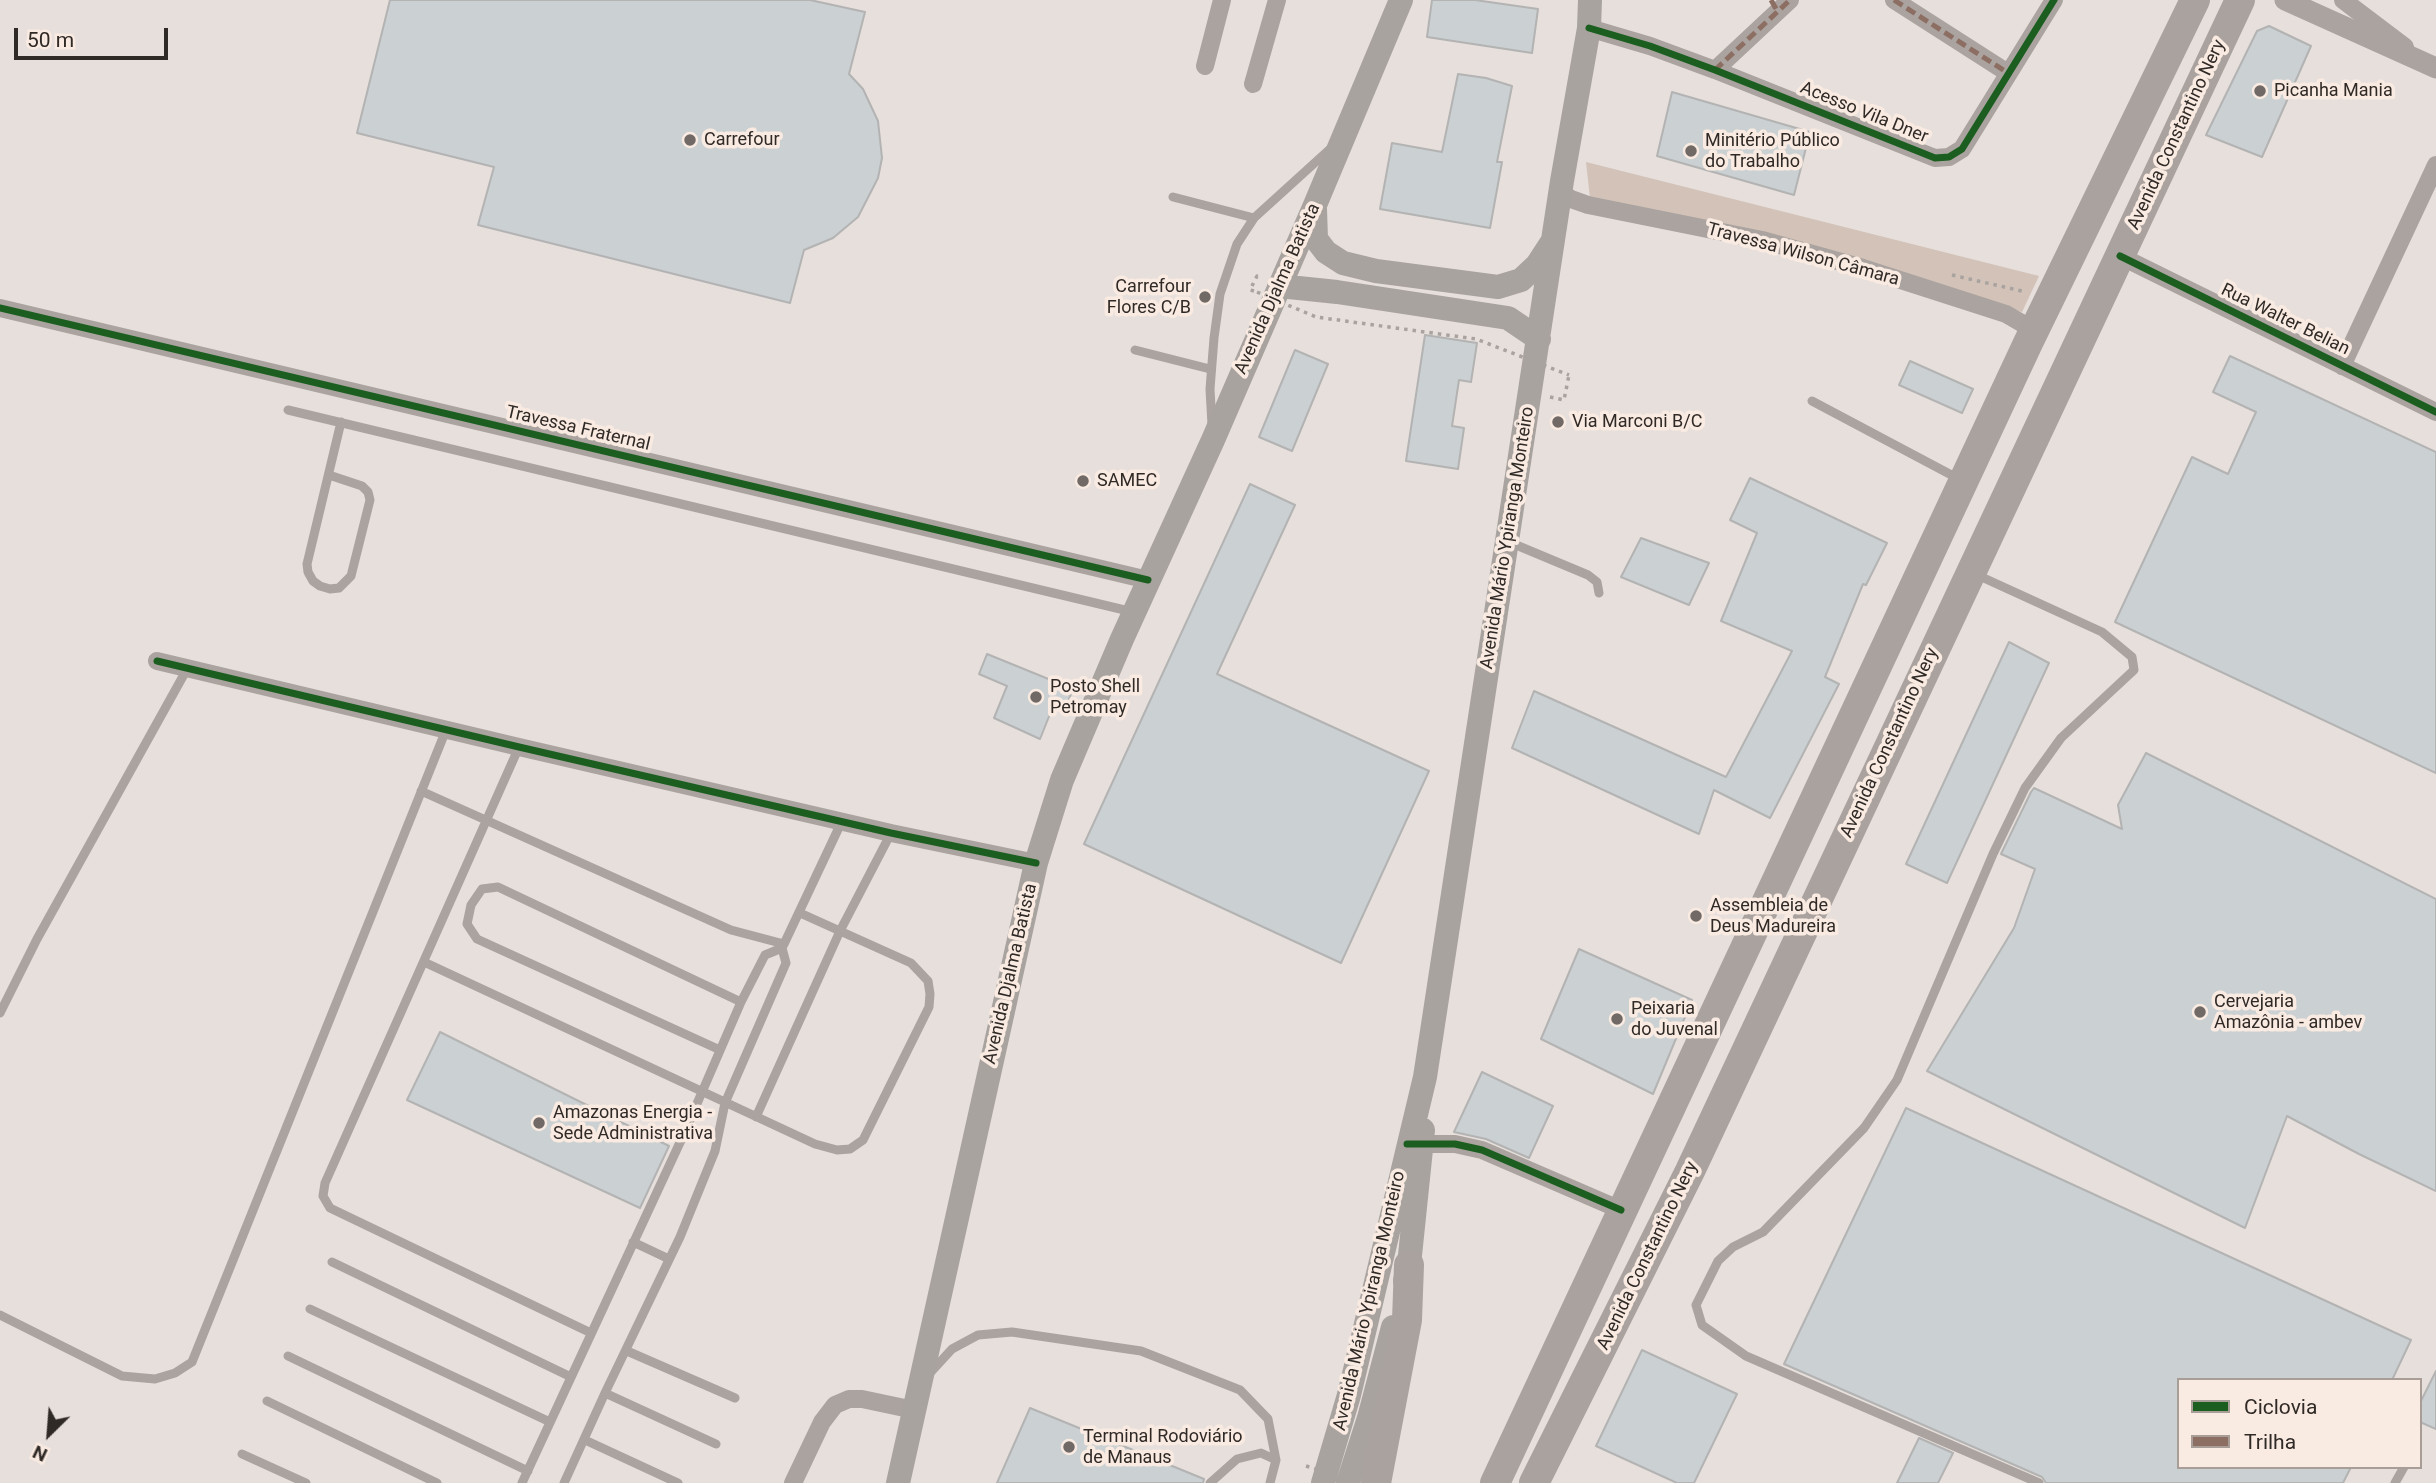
<!DOCTYPE html>
<meta charset="utf-8">
<style>
body{margin:0}
#map{position:relative;width:2436px;height:1483px;overflow:hidden;background:#e7dfdb;font-family:Roboto,sans-serif}
canvas{display:block}
.legend{position:absolute;left:2177px;top:1378px;width:245px;height:91px;box-sizing:border-box;background:#faebe2;border:2px solid #a99e97;margin:0;padding:9px 12px;list-style:none;font-size:21px;color:#302a27}
.legend li{display:flex;align-items:center;gap:14px;height:35px}
.legend b{width:35px;border:2px solid #a99e97}
.north{position:absolute;left:14px;top:1399px;width:70px;height:70px;-webkit-text-stroke:5px #faebe2;paint-order:stroke;rotate:205deg;font-size:19px;font-weight:700;line-height:28px;text-align:center;color:#302a27}
.north::after{content:'';display:block;margin:auto;width:24px;height:32px;background:#302a27;clip-path:polygon(50% 0,100% 100%,50% 72%,0 100%)}
.scale{position:absolute;left:14px;top:28px;width:154px;height:32px;box-sizing:border-box;border:4px solid #302a27;border-top:0;padding-left:9px;font-size:21px;line-height:24px;white-space:nowrap;color:#302a27;-webkit-text-stroke:5px #faebe2;paint-order:stroke}
</style>
<div id="map">
<canvas width="2436" height="1483"></canvas>
<ul class="legend">
<li><b style="height:9px;background:#1b5e20"></b>Ciclovia</li>
<li><b style="height:9px;background:#8d6e63"></b>Trilha</li>
</ul>
<div class="north">N</div>
<div class="scale">50 m</div>
</div>
<script>
const c = document.querySelector('canvas').getContext('2d');
c.lineJoin = 'round';
function fill(path, color) {
  c.fillStyle = color;
  c.fill(path, 'evenodd');
}
function shape(rows) {
  const path = new Path2D();
  for (const r of rows) {
    path.moveTo(r[0], r[1]);
    for (let i = 2; i < r.length; i += 2) path.lineTo(r[i], r[i + 1]);
  }
  return path;
}
function strokePath(path, color, width, dash) {
  c.strokeStyle = color;
  c.lineWidth = width;
  c.lineCap = dash ? 'butt' : 'round';
  c.setLineDash(dash || []);
  c.stroke(path);
}
function drawText(font, color, halo, rows, align = 'center') {
  c.font = font + ' Roboto,sans-serif';
  c.lineWidth = 7;
  c.setLineDash([]);
  c.textBaseline = 'middle';
  c.strokeStyle = halo;
  c.fillStyle = color;
  for (const [text, x, y, turn = 0] of rows) {
    c.save();
    c.translate(x, y);
    c.rotate((+turn || 0) * Math.PI / 180);
    c.textAlign = isNaN(turn) ? turn : align;
    if (halo) c.strokeText(text, 0, 0);
    c.fillText(text, 0, 0);
    c.restore();
  }
}
fill(shape([
 [1586,162,2039,276,2022,312,1895,272,1590,198]
]), '#d2c2b8');
const building = shape([
 [390,0,810,0,865,12,849,74,863,89,878,121,882,158,878,178,858,217,833,238,804,250,790,303,478,225,494,167,357,133,390,0],
 [1432,0,1475,0,1538,9,1532,53,1427,37,1432,0],
 [2269,26,2311,46,2262,157,2206,135,2257,31,2269,26],
 [1458,74,1486,78,1512,86,1497,162,1502,162,1490,228,1380,209,1392,143,1442,152,1458,74],
 [1672,92,1810,132,1794,195,1657,156,1672,92],
 [1425,335,1477,343,1471,382,1459,380,1452,426,1464,428,1458,469,1406,461,1425,335],
 [1295,350,1328,364,1292,451,1259,437,1295,350],
 [2230,356,2436,452,2436,773,2115,622,2192,457,2228,474,2256,412,2213,392,2230,356],
 [1910,361,1973,389,1962,413,1899,385,1910,361],
 [1750,478,1887,543,1866,585,1863,584,1825,677,1839,684,1770,818,1714,790,1699,834,1512,748,1534,691,1726,777,1792,651,1721,621,1757,533,1730,520,1750,478],
 [1250,484,1295,505,1217,674,1429,771,1341,963,1084,844,1250,484],
 [1641,538,1709,563,1689,605,1621,577,1641,538],
 [2009,642,2049,663,1947,883,1906,864,2009,642],
 [987,654,1073,689,1065,709,1054,704,1040,739,994,718,1007,686,979,674,987,654],
 [2146,753,2436,899,2436,1191,2359,1154,2287,1116,2245,1228,1927,1071,2014,928,2035,869,2001,854,2031,792,2034,788,2122,829,2118,805,2146,753],
 [1579,949,1692,1000,1653,1094,1541,1039,1579,949],
 [440,1032,669,1146,640,1208,407,1100,440,1032],
 [1482,1072,1553,1106,1529,1158,1486,1139,1454,1132,1482,1072],
 [1906,1108,2411,1340,2392,1380,2179,1380,2179,1467,2351,1467,2343,1483,2046,1483,2042,1477,1784,1364,1906,1108],
 [1642,1350,1737,1394,1694,1483,1677,1483,1596,1446,1642,1350],
 [2436,1371,2436,1429,2420,1422,2420,1403,2436,1371],
 [1030,1408,1204,1479,1203,1483,997,1483,1030,1408],
 [1919,1438,1953,1453,1938,1483,1897,1483,1919,1438]
]);
fill(building, '#cbd0d2');
strokePath(building, '#b3b3b3', 2);
strokePath(shape([
 [1952,275,2026,292],
 [1254,291,1250,290,1257,276,1261,278],
 [1550,397,1564,400,1569,375]
]), '#a9a3a0', 3.5, [3.5, 5]);
strokePath(shape([
 [1173,197,1254,218],
 [1135,350,1210,369],
 [1812,401,1959,479],
 [288,410,1133,612],
 [1212,425,1210,389,1214,338,1220,294,1237,244,1254,218,1330,149],
 [329,475,362,486,368,492,370,500,351,576,339,588,330,589,320,586,313,581,308,572,307,564,341,422],
 [1509,542,1588,575,1597,582,1599,593],
 [1975,574,2102,632,2132,657,2134,670,2061,738,2025,788,1993,854,1897,1080,1864,1128,1763,1232,1733,1247,1718,1261,1696,1305,1702,1325,1746,1356,2039,1483],
 [519,747,325,1183,323,1196,330,1208,591,1333],
 [421,791,731,930,784,944],
 [424,962,815,1144,837,1150,850,1149,863,1140,929,1007,930,994,928,981,911,963,800,913],
 [0,1013,37,939,187,669],
 [720,1050,477,939,467,924,471,905,482,889,498,887,741,1002],
 [756,1117,840,931,891,833],
 [633,1242,669,1259],
 [332,1262,571,1377],
 [310,1309,550,1422],
 [0,1315,122,1376,155,1379,175,1373,192,1362,446,730],
 [627,1351,735,1398],
 [288,1356,528,1471],
 [930,1373,952,1349,978,1335,1012,1332,1141,1351,1240,1390,1268,1419,1276,1460,1270,1483],
 [605,1393,716,1444],
 [267,1401,437,1483],
 [585,1440,678,1483],
 [242,1454,306,1483],
 [522,1483,683,1136,741,1002,765,955,782,948,784,944,842,821],
 [564,1483,605,1393,680,1237,715,1151,725,1103,786,963,782,948],
 [1210,1483,1237,1459,1261,1453,1276,1460],
 [2395,1483,2404,1467]
]), '#aaa39f', 9);
strokePath(shape([
 [1894,0,2008,73],
 [2343,0,2405,47],
 [1589,28,1650,46,1715,70,1935,158,1949,157,1962,149,2054,0],
 [1205,66,1222,0],
 [1715,70,1790,0],
 [1253,84,1277,0],
 [1561,192,1571,199,1588,205,1762,240,1863,268,2006,314,2025,325,2028,343],
 [2120,256,2436,412],
 [0,308,1148,580],
 [2342,366,2436,165],
 [157,661,519,747,891,833,1036,863],
 [1410,1144,1455,1144,1482,1150,1621,1210],
 [793,1483,822,1422,835,1405,849,1399,862,1399,914,1410]
]), '#aaa39f', 18);
strokePath(shape([
 [2285,0,2436,68]
]), '#aaa39f', 21);
strokePath(shape([
 [1315,209,1316,239,1326,252,1343,263,1376,271,1498,287,1521,280,1537,265,1552,242],
 [1279,286,1337,292,1508,318,1539,339],
 [1405,1281,1409,1265,1423,1130],
 [898,1483,1036,863,1062,780,1122,639,1213,440,1315,205,1401,0],
 [1323,1483,1349,1395,1425,1077,1562,181,1589,28,1590,0],
 [1348,1483,1369,1418,1393,1327]
]), '#a9a39f', 24);
strokePath(shape([
 [1376,1483,1407,1320,1409,1265],
 [1495,1483,2028,343,2195,0],
 [1534,1483,1690,1171,2240,0]
]), '#aaa29e', 30);
strokePath(shape([
 [1257,292,1316,317,1476,339,1569,375],
 [1306,1466,1363,1483]
]), '#a9a3a0', 3.5, [3.5, 5]);
strokePath(shape([
 [1771,0,1778,12],
 [1894,0,2008,73],
 [1715,70,1790,0]
]), '#8d6e63', 5, [10, 5]);
strokePath(shape([
 [1589,28,1650,46,1715,70,1935,158,1949,157,1962,149,2054,0],
 [2120,256,2436,412],
 [0,308,1148,580],
 [157,661,519,747,891,833,1036,863],
 [1407,1144,1455,1144,1482,1150,1621,1210]
]), '#1b5e20', 7);
for (const [x, y, r, color] of [
 [2260,91,7,"#706966"],
 [690,140,7,"#706966"],
 [1691,151,7,"#706966"],
 [1205,297,7,"#706966"],
 [1558,422,7,"#706966"],
 [1083,481,7,"#706966"],
 [1036,697,7,"#706966"],
 [1696,916,7,"#706966"],
 [2200,1012,7,"#706966"],
 [1617,1019,7,"#706966"],
 [539,1123,7,"#706966"],
 [1069,1447,7,"#706966"]
]) {
  const dot = new Path2D();
  dot.arc(x, y, r, 0, 2 * Math.PI);
  c.fillStyle = color;
  c.fill(dot);
  strokePath(dot, '#faebe2', 2.5);
}
drawText('18px', '#302a27', '#faebe2', [
 ["Picanha Mania",2274,91],
 ["Carrefour",704,140],
 ["Minitério Público",1705,141],
 ["do Trabalho",1705,162],
 ["Carrefour",1191,287,"right"],
 ["Flores C/B",1191,308,"right"],
 ["Via Marconi B/C",1572,422],
 ["SAMEC",1097,481],
 ["Posto Shell",1050,687],
 ["Petromay",1050,708],
 ["Assembleia de",1710,906],
 ["Deus Madureira",1710,927],
 ["Cervejaria",2214,1002],
 ["Amazônia - ambev",2214,1023],
 ["Peixaria",1631,1009],
 ["do Juvenal",1631,1030],
 ["Amazonas Energia -",553,1113],
 ["Sede Administrativa",553,1134],
 ["Terminal Rodoviário",1083,1437],
 ["de Manaus",1083,1458]
], 'left');
drawText('18px', '#302a27', '#faebe2', [
 ["Acesso Vila Dner",1864,113,22],
 ["Avenida Constantino Nery",2177,135,-65],
 ["Travessa Wilson Câmara",1803,255,15],
 ["Avenida Djalma Batista",1278,289,-66],
 ["Rua Walter Belian",2285,320,26],
 ["Travessa Fraternal",578,429,13],
 ["Avenida Mário Ypiranga Monteiro",1508,538,-81],
 ["Avenida Constantino Nery",1890,743,-65],
 ["Avenida Djalma Batista",1011,974,-77],
 ["Avenida Constantino Nery",1648,1256,-64],
 ["Avenida Mário Ypiranga Monteiro",1370,1301,-77]
]);
</script>
